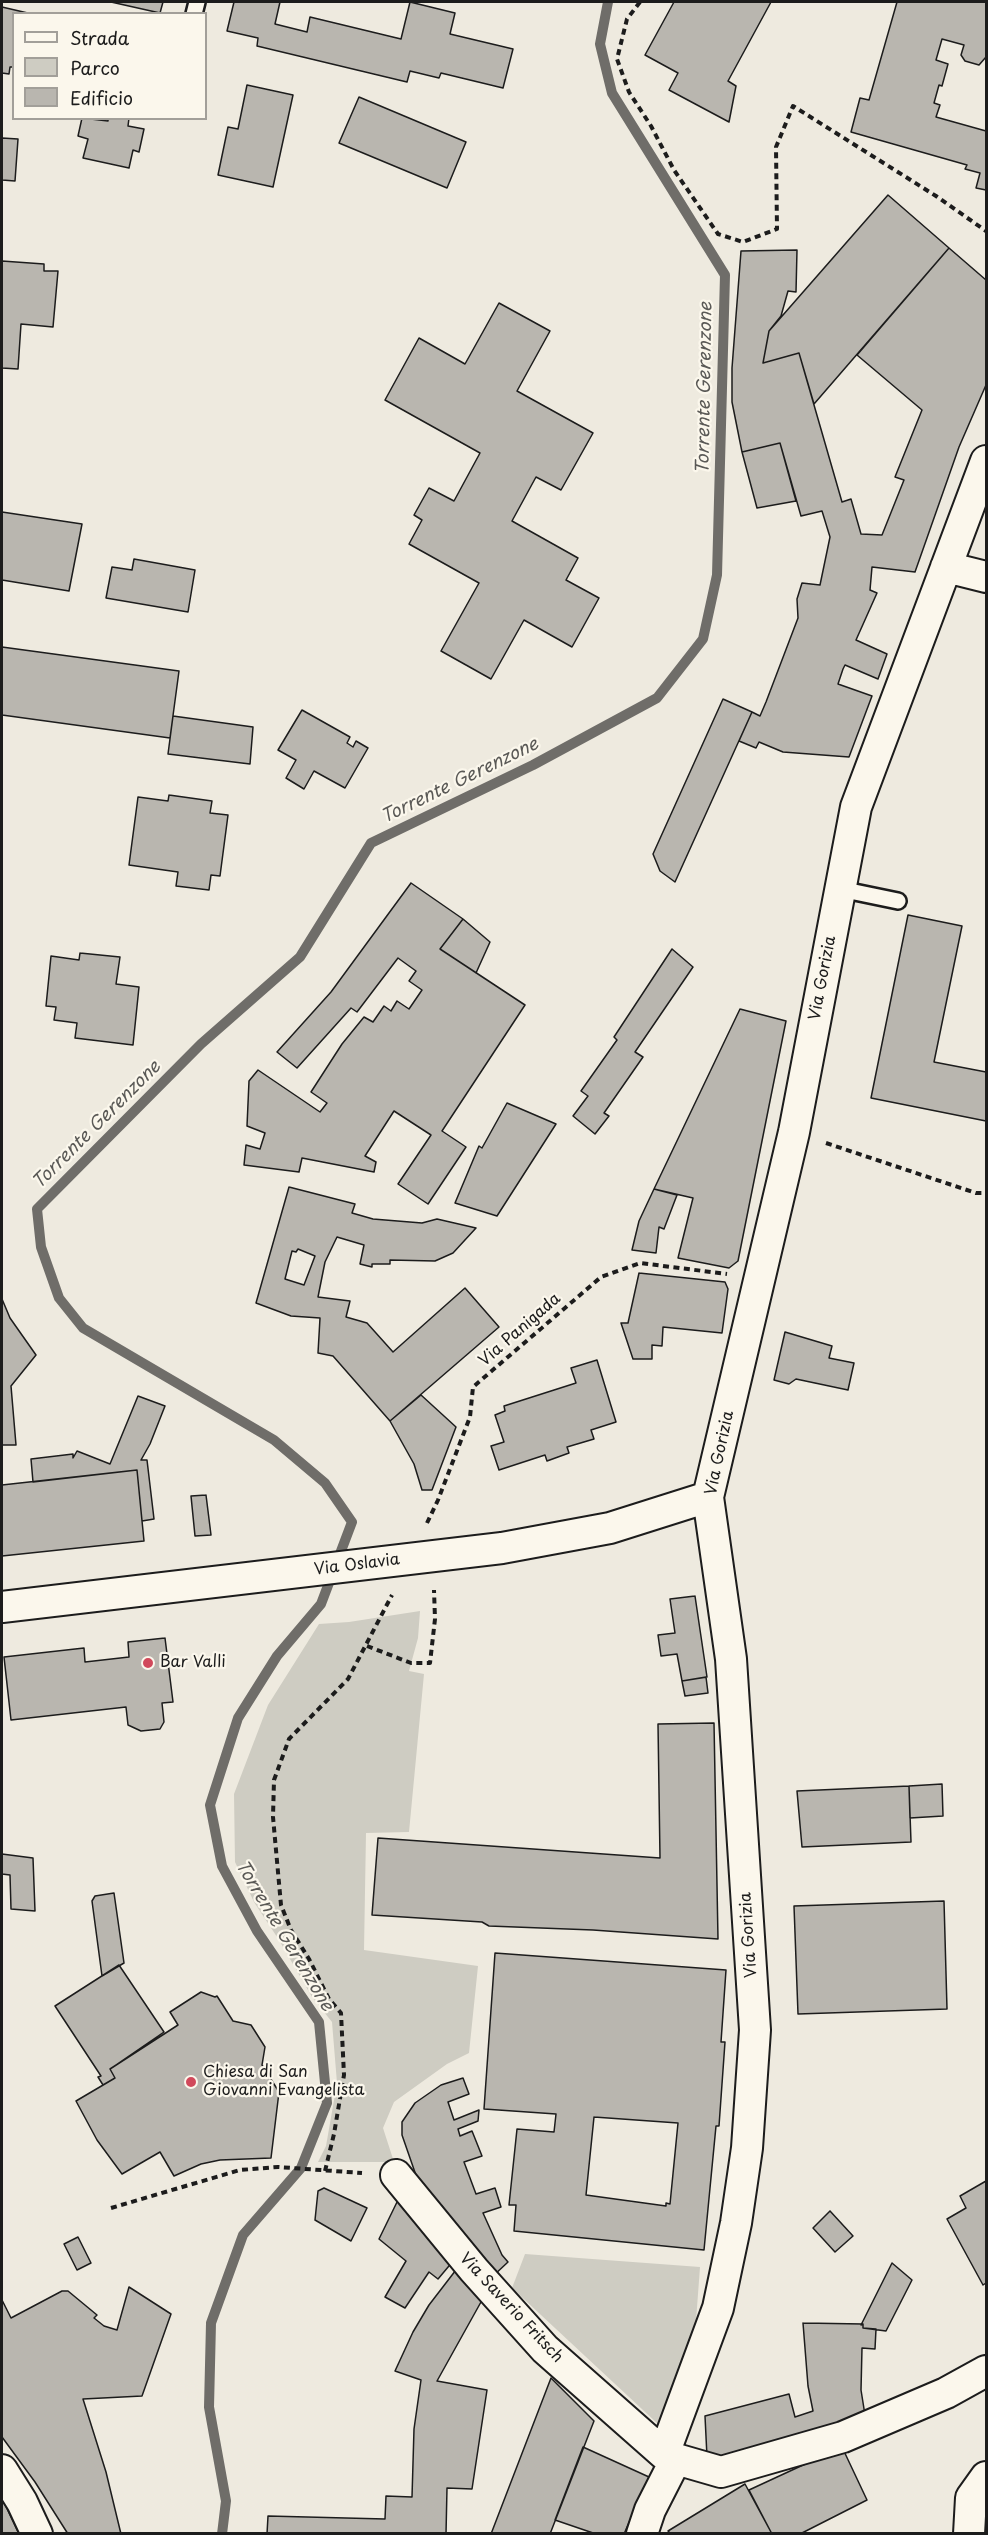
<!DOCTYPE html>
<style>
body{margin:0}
#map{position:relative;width:988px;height:2535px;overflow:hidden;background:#eeeadf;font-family:"Playpen Sans",sans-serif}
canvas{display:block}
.frame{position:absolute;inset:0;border:3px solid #1c1c1c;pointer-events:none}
.legend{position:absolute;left:12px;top:12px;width:195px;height:108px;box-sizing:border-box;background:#fbf7ec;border:2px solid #a29f99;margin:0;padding:8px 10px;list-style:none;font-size:18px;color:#1c1c1c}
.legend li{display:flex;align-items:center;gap:12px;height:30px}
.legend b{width:30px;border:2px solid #a29f99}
</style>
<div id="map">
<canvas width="988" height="2535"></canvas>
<div class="frame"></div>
<ul class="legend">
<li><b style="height:8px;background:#fbf7ec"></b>Strada</li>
<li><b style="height:16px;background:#ceccc2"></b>Parco</li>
<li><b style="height:16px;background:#b9b6af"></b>Edificio</li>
</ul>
</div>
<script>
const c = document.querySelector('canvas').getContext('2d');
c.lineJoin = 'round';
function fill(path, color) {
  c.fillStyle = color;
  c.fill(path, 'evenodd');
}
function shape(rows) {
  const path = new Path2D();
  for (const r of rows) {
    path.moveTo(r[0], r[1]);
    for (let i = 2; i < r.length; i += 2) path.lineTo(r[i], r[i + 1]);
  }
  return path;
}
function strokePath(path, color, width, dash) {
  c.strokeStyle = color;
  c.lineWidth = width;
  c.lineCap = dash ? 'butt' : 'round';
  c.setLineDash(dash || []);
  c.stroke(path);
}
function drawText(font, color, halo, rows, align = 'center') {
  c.font = font + ' "Playpen Sans",sans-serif';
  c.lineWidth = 4.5;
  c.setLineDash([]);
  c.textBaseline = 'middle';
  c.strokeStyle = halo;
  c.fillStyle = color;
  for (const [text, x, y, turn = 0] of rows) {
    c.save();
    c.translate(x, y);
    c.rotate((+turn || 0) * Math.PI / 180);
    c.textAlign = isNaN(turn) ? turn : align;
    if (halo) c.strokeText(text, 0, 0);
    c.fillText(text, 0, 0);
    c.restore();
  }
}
fill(shape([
 [420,1611,418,1638,409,1671,424,1674,409,1832,366,1833,364,1950,478,1966,469,2053,447,2064,394,2102,383,2128,394,2162,318,2162,326,2146,337,2083,332,2022,312,1997,279,1940,254,1902,235,1862,234,1794,268,1705,319,1624,349,1622],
 [525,2254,700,2267,696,2321,658,2424,512,2288]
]), '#ceccc2');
strokePath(shape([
 [222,2534,226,2501,209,2407,211,2323,243,2235,301,2168,327,2103,319,2022,257,1931,222,1866,210,1805,238,1718,277,1656,321,1604,352,1522,325,1483,274,1440,83,1328,59,1298,41,1247,37,1209,201,1044,300,957,371,843,533,765,657,698,703,639,717,575,725,275,612,93,600,44,608,2]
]), '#6f6d69', 10);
const building = shape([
 [111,2,163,2,160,13,111,2],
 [234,2,280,2,275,24,307,32,310,17,401,39,410,2,455,13,450,34,513,49,503,88,441,73,439,78,410,71,407,82,257,46,258,38,227,31,234,2],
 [674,2,771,2,728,81,736,86,729,122,669,90,678,73,645,55,674,2],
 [897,2,986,2,986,57,979,65,965,61,961,55,964,45,942,39,936,60,948,64,942,86,939,85,934,103,940,105,936,117,986,131,986,190,976,188,980,173,965,169,967,165,851,132,860,98,869,100,897,2],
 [2,7,32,14,14,14,14,67,10,67,9,74,2,73,2,7],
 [247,85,293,95,273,187,218,175,228,127,238,129,247,85],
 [359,97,466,142,447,188,339,143,359,97],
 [82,118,108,121,108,118,129,118,128,126,144,129,139,152,133,150,129,168,83,158,88,139,78,136,82,118],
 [2,138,18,139,15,181,2,180,2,138],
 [888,195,949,248,814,404,799,353,763,363,769,331,888,195],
 [949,248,986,280,986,385,959,447,915,572,872,567,870,590,877,593,856,640,887,654,878,679,845,665,843,669,838,684,872,696,849,757,783,752,759,742,756,748,739,741,752,712,760,716,766,702,798,618,797,599,802,583,820,585,830,537,822,511,801,516,780,443,742,452,732,402,732,368,741,251,797,250,796,292,788,291,781,316,769,331,763,363,799,353,842,502,851,499,861,534,882,535,904,480,895,477,922,410,857,355,949,248],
 [2,261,44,264,44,271,58,271,53,327,21,324,18,369,2,368,2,261],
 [499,303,550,331,517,391,593,433,561,490,536,477,512,521,578,558,566,580,599,598,572,647,524,620,491,679,441,651,479,583,409,544,422,520,414,515,429,488,454,501,480,453,385,400,419,338,465,364,499,303],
 [780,443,796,501,757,508,742,452,780,443],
 [2,512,82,524,69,591,2,580,2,512],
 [134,559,195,570,188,612,106,598,112,567,132,570,134,559],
 [2,647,179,671,170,738,2,715,2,647],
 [723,699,752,712,675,882,660,871,653,854,723,699],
 [302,710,350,737,347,743,353,747,356,741,368,748,345,788,314,771,304,789,286,778,296,760,278,750,302,710],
 [173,716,253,727,250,764,168,754,173,716],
 [169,795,212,801,210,813,228,815,220,876,211,875,209,890,176,886,178,872,129,865,138,797,168,801,169,795],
 [411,883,463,919,440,949,525,1005,442,1131,466,1147,428,1204,398,1184,431,1135,394,1111,365,1156,376,1162,374,1172,302,1158,299,1172,244,1165,246,1145,260,1149,265,1133,247,1126,249,1081,258,1070,320,1112,327,1103,311,1092,342,1044,364,1017,373,1022,384,1006,391,1011,397,1001,409,1009,422,990,409,981,416,971,398,958,357,1012,351,1008,297,1068,277,1052,331,992,411,883],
 [908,915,962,926,934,1062,986,1072,986,1121,871,1098,908,915],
 [463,919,490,942,476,973,440,949,463,919],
 [672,949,693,967,635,1052,643,1057,604,1113,609,1116,595,1134,573,1116,588,1096,581,1091,617,1040,614,1037,672,949],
 [80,953,120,957,116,984,139,987,133,1045,75,1038,77,1023,54,1020,56,1007,46,1006,51,956,79,960,80,953],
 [740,1009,786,1021,738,1261,729,1268,678,1258,693,1198,654,1189,740,1009],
 [507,1103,556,1124,497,1216,455,1203,479,1146,482,1148,507,1103],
 [289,1187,355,1204,352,1213,373,1219,422,1223,437,1219,476,1228,453,1253,435,1261,390,1260,390,1264,372,1264,372,1267,360,1264,364,1245,337,1237,325,1262,318,1297,350,1301,346,1317,367,1323,393,1352,465,1288,499,1327,390,1421,333,1356,318,1353,320,1318,291,1316,256,1303,289,1187],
 [298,1249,315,1256,304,1285,285,1279,292,1251,296,1252,298,1249],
 [654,1189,677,1195,664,1229,659,1227,656,1253,632,1250,639,1221,654,1189],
 [639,1273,725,1282,728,1289,722,1333,663,1327,662,1346,652,1345,652,1359,633,1359,621,1323,628,1323,639,1273],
 [2,1299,10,1318,36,1355,11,1386,16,1445,2,1445,2,1299],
 [785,1332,832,1346,829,1358,854,1363,848,1390,796,1379,789,1384,774,1380,785,1332],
 [597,1360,616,1422,591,1430,594,1439,567,1447,569,1453,547,1461,545,1455,499,1470,491,1446,504,1442,495,1415,505,1411,504,1406,576,1383,571,1368,597,1360],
 [421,1395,456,1427,432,1490,422,1490,414,1464,390,1421,421,1395],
 [138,1396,165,1406,150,1444,141,1460,147,1460,154,1519,142,1521,137,1470,33,1482,31,1459,73,1454,73,1458,77,1451,110,1464,138,1396],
 [137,1470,144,1541,2,1556,2,1485,137,1470],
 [206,1495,211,1535,195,1536,191,1496,206,1495],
 [695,1596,707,1677,682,1681,677,1654,661,1656,658,1635,675,1633,670,1599,695,1596],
 [165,1638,173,1702,162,1703,164,1722,160,1729,141,1731,128,1725,126,1707,11,1720,4,1657,84,1648,85,1662,129,1657,128,1642,165,1638],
 [706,1677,708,1693,685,1696,682,1681,706,1677],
 [714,1723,718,1939,593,1930,489,1926,482,1922,372,1915,378,1838,660,1858,658,1724,714,1723],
 [942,1784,943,1816,910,1818,909,1786,942,1784],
 [909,1786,911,1842,802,1847,797,1791,909,1786],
 [2,1854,33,1858,35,1911,11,1909,10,1875,2,1874,2,1854],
 [114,1893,124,1963,102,1976,92,1901,95,1896,114,1893],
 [944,1901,947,2009,798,2014,794,1906,944,1901],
 [495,1953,726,1970,721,2042,725,2042,719,2126,716,2126,704,2250,514,2231,516,2205,509,2205,517,2129,554,2132,556,2114,484,2109,495,1953],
 [594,2117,678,2123,670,2204,666,2203,666,2206,586,2195,594,2117],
 [119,1965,164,2032,110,2069,115,2078,103,2085,98,2077,101,2076,55,2006,119,1965],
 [201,1992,215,1997,217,1996,233,2021,251,2025,265,2047,262,2065,279,2092,271,2158,220,2160,201,2164,174,2176,160,2152,122,2174,97,2140,76,2101,115,2078,110,2069,178,2025,170,2012,201,1992],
 [463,2078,469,2094,448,2102,454,2120,479,2110,478,2121,458,2129,460,2136,472,2131,482,2156,464,2162,476,2194,495,2188,501,2207,483,2213,502,2255,508,2262,492,2277,463,2244,442,2206,419,2184,402,2135,402,2122,415,2103,441,2085,463,2078],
 [986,2181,986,2283,983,2285,947,2219,966,2208,960,2196,986,2181],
 [324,2188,367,2208,351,2241,315,2220,318,2191,324,2188],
 [398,2200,454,2260,438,2279,429,2272,405,2308,385,2297,406,2261,379,2239,398,2200],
 [830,2211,853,2236,835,2252,813,2228,830,2211],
 [78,2237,91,2263,77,2270,64,2244,78,2237],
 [892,2263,912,2280,886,2331,863,2328,863,2324,861,2325,892,2263],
 [459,2266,486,2293,437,2381,487,2390,472,2489,447,2488,446,2534,267,2534,268,2516,385,2519,386,2496,412,2497,414,2429,421,2380,395,2371,413,2332,429,2305,459,2266],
 [129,2287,171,2314,142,2396,83,2399,106,2472,121,2534,68,2534,35,2482,2,2437,2,2300,11,2318,62,2291,68,2291,97,2315,94,2318,104,2326,117,2330,129,2287],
 [803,2323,863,2324,863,2328,876,2329,875,2349,862,2348,861,2390,865,2415,724,2460,707,2457,705,2416,789,2394,795,2417,813,2411,808,2386,803,2323],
 [551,2378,594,2421,550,2534,491,2534,551,2378],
 [583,2447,649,2477,624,2534,596,2534,555,2520,583,2447],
 [842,2447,867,2500,800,2534,772,2534,749,2490,842,2447],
 [745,2484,772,2534,671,2534,668,2531,745,2484],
 [2,2498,19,2534,2,2534,2,2498]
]);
fill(building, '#b9b6af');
strokePath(building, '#1c1c1c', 1.5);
const lane = shape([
 [194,14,197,2],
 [840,889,898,901]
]);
const street = shape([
 [946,567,986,577],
 [2,1607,502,1548,610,1528,708,1497],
 [396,2175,474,2270,545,2349,664,2454,676,2459,721,2472,843,2437,946,2393,986,2371],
 [664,2454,718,2308,736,2223,747,2148,755,2030,731,1659,708,1497,794,1132,856,807,986,461],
 [2,2470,22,2502,37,2534],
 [642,2534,650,2510,676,2459],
 [969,2534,971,2498,986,2477]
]);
strokePath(lane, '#1c1c1c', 20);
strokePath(street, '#1c1c1c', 34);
strokePath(shape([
 [640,2,627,19,617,59,629,92,651,126,674,170,718,234,743,242,777,229,776,147,793,106,936,196,986,231],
 [826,1143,976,1193,986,1193],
 [427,1523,438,1500,470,1417,473,1387,601,1277,640,1263,727,1274],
 [367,1646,411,1663,430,1663,435,1619,434,1590],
 [325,2171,334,2134,344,2075,341,2013,329,1999,309,1959,291,1930,281,1905,273,1817,274,1780,289,1739,348,1679,392,1595],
 [111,2208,240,2170,278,2167,362,2173]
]), '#1c1c1c', 4, [6, 4.5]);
strokePath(lane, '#fbf7ec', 15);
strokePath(street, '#fbf7ec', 30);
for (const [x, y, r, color] of [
 [148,1663,6,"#d1495b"],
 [191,2082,6,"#d1495b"]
]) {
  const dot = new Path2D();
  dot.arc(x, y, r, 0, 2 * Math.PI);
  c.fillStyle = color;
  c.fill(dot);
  strokePath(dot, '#fbf7ec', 2);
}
drawText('16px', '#1c1c1c', '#fbf7ec', [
 ["Via Gorizia",823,978,-79],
 ["Via Panigada",520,1330,-41],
 ["Via Gorizia",720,1453,-78],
 ["Via Oslavia",357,1565,-7],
 ["Via Gorizia",749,1935,-94],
 ["Via Saverio Fritsch",511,2308,47]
]);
drawText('16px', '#1c1c1c', '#fbf7ec', [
 ["Bar Valli",160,1663],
 ["Chiesa di San",203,2073],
 ["Giovanni Evangelista",203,2091]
], 'left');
drawText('italic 18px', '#5a5956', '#fbf7ec', [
 ["Torrente Gerenzone",705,388,-89],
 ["Torrente Gerenzone",460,781,-26],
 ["Torrente Gerenzone",97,1125,-45],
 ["Torrente Gerenzone",284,1936,59]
]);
</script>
